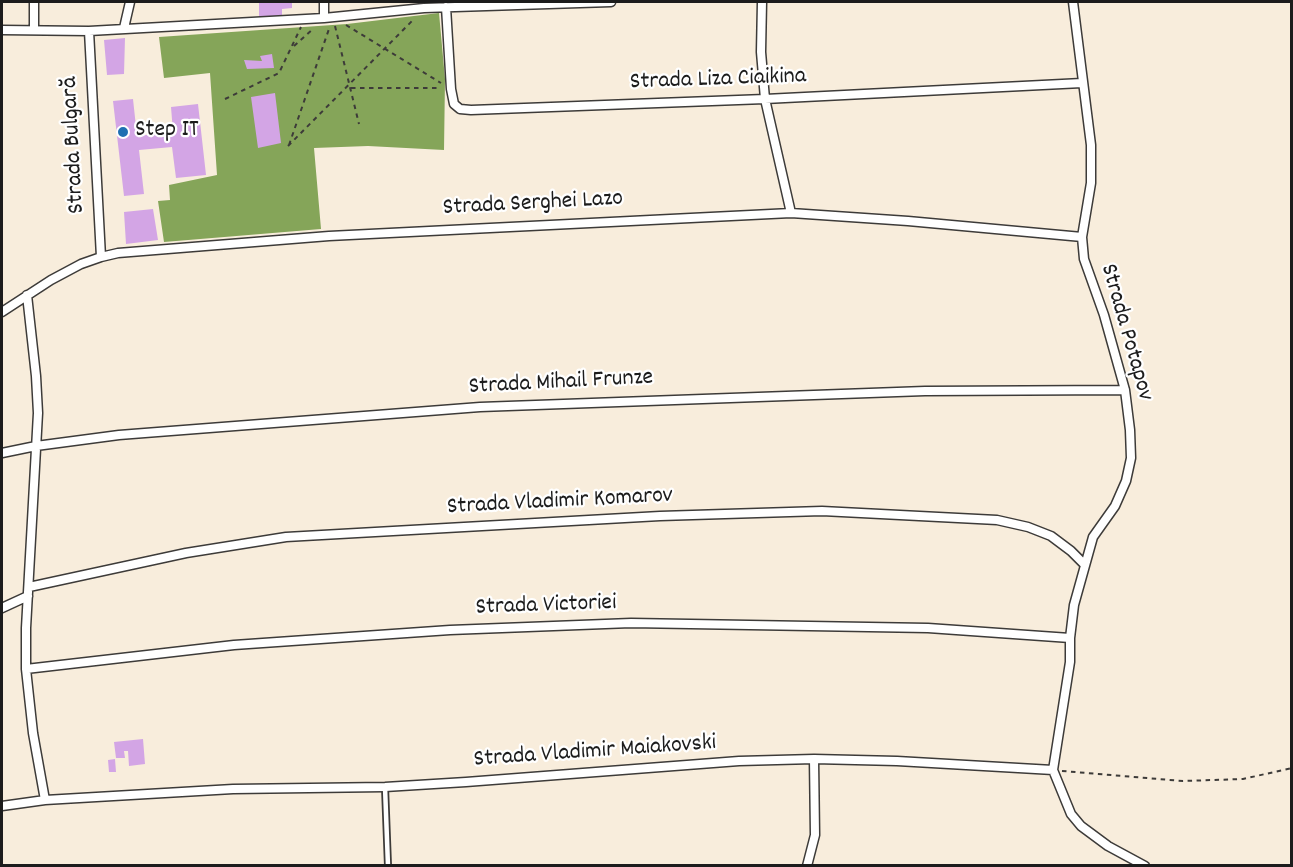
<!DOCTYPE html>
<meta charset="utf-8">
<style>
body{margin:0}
#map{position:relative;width:1293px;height:867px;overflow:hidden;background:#f8eddc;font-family:Dekko,sans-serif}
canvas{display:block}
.frame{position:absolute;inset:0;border:3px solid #1c1c1c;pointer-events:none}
</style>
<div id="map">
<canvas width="1293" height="867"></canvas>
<div class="frame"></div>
</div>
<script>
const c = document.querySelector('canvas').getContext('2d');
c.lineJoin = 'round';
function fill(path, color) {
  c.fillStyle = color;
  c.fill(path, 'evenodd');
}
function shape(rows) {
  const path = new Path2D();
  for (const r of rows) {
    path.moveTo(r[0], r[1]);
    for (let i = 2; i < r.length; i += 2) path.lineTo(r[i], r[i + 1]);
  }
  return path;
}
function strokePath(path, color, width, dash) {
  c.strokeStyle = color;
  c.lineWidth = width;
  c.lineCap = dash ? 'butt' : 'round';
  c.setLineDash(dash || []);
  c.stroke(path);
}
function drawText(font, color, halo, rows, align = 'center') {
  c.font = font + ' Dekko,sans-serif';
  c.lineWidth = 4.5;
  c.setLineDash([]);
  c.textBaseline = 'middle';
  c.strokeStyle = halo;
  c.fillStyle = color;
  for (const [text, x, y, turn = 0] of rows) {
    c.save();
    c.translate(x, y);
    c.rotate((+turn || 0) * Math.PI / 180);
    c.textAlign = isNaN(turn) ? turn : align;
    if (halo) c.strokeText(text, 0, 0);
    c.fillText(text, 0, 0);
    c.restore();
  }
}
fill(shape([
 [439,13,445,79,444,150,368,146,314,148,321,229,164,242,158,201,170,200,169,185,217,175,210,73,164,78,159,37,347,24]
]), '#85a559');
fill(shape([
 [259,2,292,2,292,8,282,9,282,16,259,16],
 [125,38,124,74,107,75,104,40],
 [272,54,274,68,247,69,244,60,262,61,260,56],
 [275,93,281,143,258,148,251,97],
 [133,99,137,136,173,132,171,107,198,104,206,175,176,178,172,147,139,150,144,194,124,196,113,101],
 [153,209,158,240,126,244,124,212],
 [143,739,145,764,129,766,128,751,124,751,125,758,116,758,114,742],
 [115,759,116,772,109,772,108,760]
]), '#d3a5e5');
const lane = shape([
 [385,787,388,866]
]);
const street = shape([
 [324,2,324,18],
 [762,2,761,52,765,99,791,213],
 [1073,2,1091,145,1091,183,1082,237,1084,259,1104,315,1125,390,1130,430,1131,458,1126,481,1115,506,1093,537,1074,605,1070,638,1070,662,1053,770,1071,814,1081,826,1108,846,1145,866],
 [446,7,451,89,454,104,460,109,471,110,765,99,1082,83],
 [124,28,130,2],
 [34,29,34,2],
 [2,30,89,31,324,18,424,8,611,2],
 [89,31,101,257],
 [27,295,36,376,38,413,26,628,26,669,33,733,45,800],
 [2,312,51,280,81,264,101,257,118,253,329,236,791,213,908,221,1082,237],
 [2,453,36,446,119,435,480,407,925,391,1125,390],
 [29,587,186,553,286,537,660,516,822,511,997,520,1028,527,1051,536,1071,551,1085,565],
 [2,608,28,596],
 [26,669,234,645,450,630,631,623,928,628,1070,638],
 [2,806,45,800,233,789,385,787,466,782,739,761,814,759,897,761,1053,770],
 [807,866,815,835,814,759]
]);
strokePath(lane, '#3d3b39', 8);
strokePath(street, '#3d3b39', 11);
strokePath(shape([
 [346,25,441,83],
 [335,26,359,124],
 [294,46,314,28],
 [351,88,441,88],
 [225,99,279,73,301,27],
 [289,145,330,26],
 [288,146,414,19],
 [1062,771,1183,781,1212,780,1243,779,1292,768]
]), '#3d3b39', 2, [4.5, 4.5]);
strokePath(lane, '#fff', 4.5);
strokePath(street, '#fff', 8);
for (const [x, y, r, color] of [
 [123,132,6,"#1f6fb2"]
]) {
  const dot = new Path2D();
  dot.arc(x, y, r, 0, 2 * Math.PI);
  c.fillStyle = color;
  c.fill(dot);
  strokePath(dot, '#fff', 2);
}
drawText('24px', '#1c1c1c', '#fff', [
 ["Strada Liza Ciaikina",718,81,-2],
 ["Strada Bulgară",75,145,-93],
 ["Strada Serghei Lazo",533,205,-3],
 ["Strada Potapov",1125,333,74],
 ["Strada Mihail Frunze",561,384,-3],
 ["Strada Vladimir Komarov",560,503,-3],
 ["Strada Victoriei",546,607,-2],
 ["Strada Vladimir Maiakovski",595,753,-4]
]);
drawText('24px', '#1c1c1c', '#fff', [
 ["Step IT",135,132]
], 'left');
</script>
